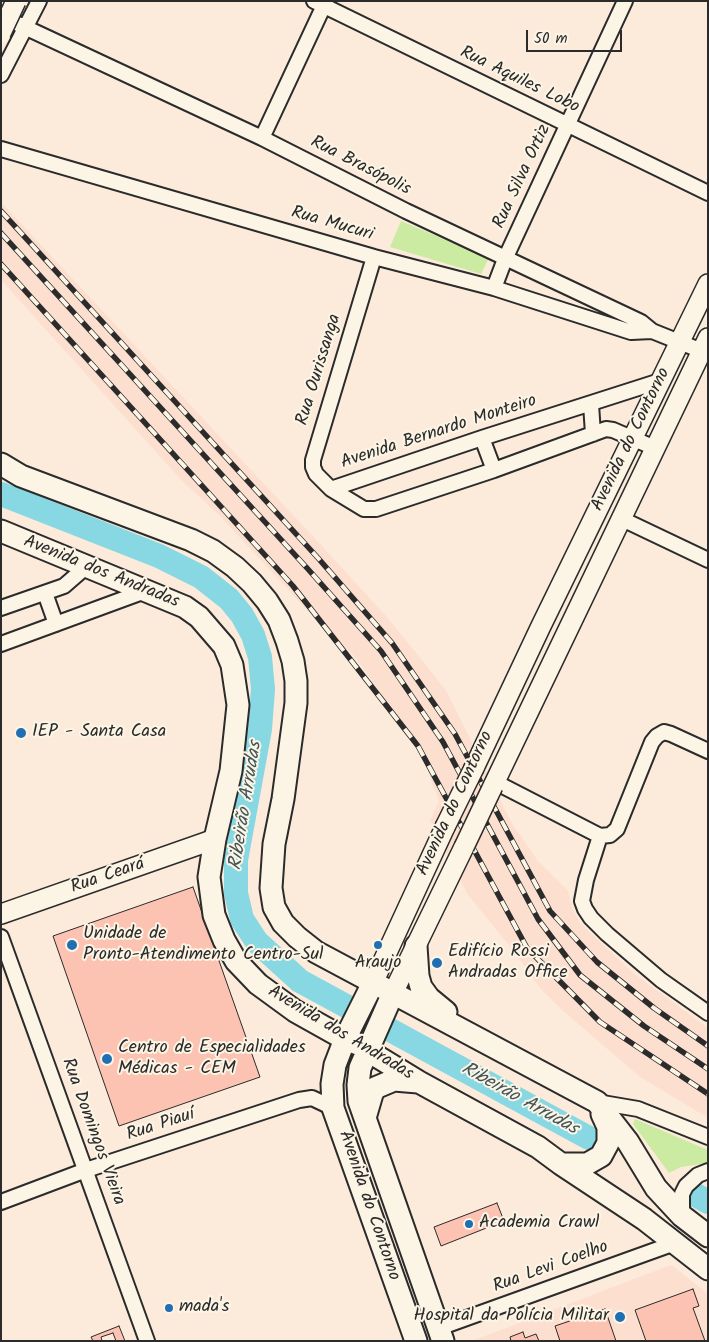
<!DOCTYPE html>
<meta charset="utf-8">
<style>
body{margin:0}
#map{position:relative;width:709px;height:1342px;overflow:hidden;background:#fcebdb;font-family:Kalam,sans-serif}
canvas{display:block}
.frame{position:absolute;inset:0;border:2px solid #2b2b2b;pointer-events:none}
.scale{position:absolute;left:526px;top:30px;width:96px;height:22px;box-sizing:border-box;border:2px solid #2b2b2b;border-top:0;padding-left:6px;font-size:15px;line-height:18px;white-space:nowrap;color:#2b2b2b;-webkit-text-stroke:4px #fcf5e5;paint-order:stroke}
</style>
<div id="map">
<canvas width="709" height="1342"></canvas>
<div class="frame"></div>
<div class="scale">50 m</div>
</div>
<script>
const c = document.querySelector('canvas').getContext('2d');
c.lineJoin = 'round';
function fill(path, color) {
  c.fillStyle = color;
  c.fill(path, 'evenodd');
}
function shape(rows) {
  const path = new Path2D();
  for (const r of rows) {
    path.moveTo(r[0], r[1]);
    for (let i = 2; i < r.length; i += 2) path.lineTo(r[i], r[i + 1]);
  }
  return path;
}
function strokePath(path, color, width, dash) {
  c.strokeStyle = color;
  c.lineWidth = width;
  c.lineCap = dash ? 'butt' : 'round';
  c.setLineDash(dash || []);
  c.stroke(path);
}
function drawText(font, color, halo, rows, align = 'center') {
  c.font = font + ' Kalam,sans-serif';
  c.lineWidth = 4;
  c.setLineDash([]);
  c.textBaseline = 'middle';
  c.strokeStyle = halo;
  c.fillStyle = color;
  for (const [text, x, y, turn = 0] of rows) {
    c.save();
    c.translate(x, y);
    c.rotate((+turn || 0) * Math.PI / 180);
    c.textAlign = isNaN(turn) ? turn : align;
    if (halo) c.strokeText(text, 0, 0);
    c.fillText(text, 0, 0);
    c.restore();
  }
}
fill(shape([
 [1,202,322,546,386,616,422,660,447,692,511,822,538,861,568,891,572,907,580,923,632,972,708,1028,708,1118,640,1077,562,1010,540,988,512,949,468,895,430,821,439,801,415,737,393,711,355,657,319,623,218,514,183,482,1,280],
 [668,1266,673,1266,708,1294,708,1341,472,1341]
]), '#fcdfcf');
fill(shape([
 [401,221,489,258,481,274,390,247],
 [635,1119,708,1150,708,1163,681,1167,669,1173,633,1124]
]), '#cbeba3');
strokePath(shape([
 [1,494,159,556,201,577,229,599,242,615,253,635,260,657,263,689,260,729,236,860,236,893,242,919,257,942,300,981,589,1138],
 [694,1194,708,1202]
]), '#87d8e2', 24);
const building = shape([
 [193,887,260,1077,119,1126,53,936,193,887],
 [497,1203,504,1221,441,1246,434,1227,497,1203],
 [693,1289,699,1306,693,1308,705,1341,646,1341,635,1310,693,1289],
 [605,1309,616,1341,560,1341,555,1326,605,1309],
 [119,1326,125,1341,93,1341,91,1337,119,1326],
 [523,1332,525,1338,536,1334,539,1341,511,1341,510,1337,523,1332],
 [113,1333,116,1341,102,1341,101,1337,113,1333]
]);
fill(building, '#fcc3b3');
strokePath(building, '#2b2b2b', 1);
const street = shape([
 [314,1,708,193],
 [1,16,262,138,406,211,641,322,652,331,702,351],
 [1,75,39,1],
 [262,138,326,1],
 [1,149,374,257,494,288,631,332,652,331],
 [494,288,505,259,625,1],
 [591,404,593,434],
 [482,438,494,470],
 [655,448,613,430,606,429,494,470,376,509,364,509,331,489,482,438,660,381],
 [331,489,316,474,313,467,313,460,374,257],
 [622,519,708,560],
 [45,593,56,624],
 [1,608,64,586,87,566],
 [1,644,148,590],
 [495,782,600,836],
 [600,836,586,880,582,901,585,909,591,918,607,934,661,980,708,1013],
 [600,836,610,835,617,829,652,742,657,736,664,732,671,734,708,751],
 [1,937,147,1341],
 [597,1102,638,1109,708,1137],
 [1,1202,86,1170,299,1100,312,1098,333,1108],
 [682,1216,682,1194,686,1186,698,1175,708,1171],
 [439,1328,675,1243]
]);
const secondary = shape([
 [474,768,541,626,708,284],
 [493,786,708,338],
 [1,914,215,839],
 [373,983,445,827],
 [393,993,464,847]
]);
const primary = shape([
 [1,464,21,476,191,540,213,551,235,567,252,583,267,601,279,620,287,641,293,661,296,681,296,703,283,799,274,844,271,888,274,907,283,923,297,937,316,952,597,1102,628,1142,656,1188,682,1216,708,1236],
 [1,531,185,607,199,617,224,646,232,665,238,705,231,771,215,839,209,877,214,915,224,940,236,961,258,984,295,1011,345,1039,368,1048,378,1057,419,1082,538,1147,561,1164,644,1219,708,1269],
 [416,946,418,976,421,987,429,998,446,1012],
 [373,983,345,1039,335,1065,332,1084,333,1108,416,1341],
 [393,993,360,1068,358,1085,359,1101,443,1341],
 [365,1118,372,1094,375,1088,394,1080,418,1082],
 [561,1164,587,1164,601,1156,608,1143,608,1127,602,1114]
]);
strokePath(street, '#2b2b2b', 18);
strokePath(secondary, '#2b2b2b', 22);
strokePath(primary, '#2b2b2b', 25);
strokePath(street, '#fcf5e5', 14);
strokePath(secondary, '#fcf5e5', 19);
strokePath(primary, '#fcf5e5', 21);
const rail = shape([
 [1,211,318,558,392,643,455,734,550,911,597,962,654,1008,708,1046],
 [1,233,307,568,381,651,443,742,538,919,580,975,644,1026,708,1069],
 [1,264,293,586,418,746,527,948,600,1022,708,1094]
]);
strokePath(rail, '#2b2b2b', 5.5);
strokePath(rail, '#fcf5e5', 4, [11]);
const secondaryBridge = shape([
 [1,33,16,1],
 [445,827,474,768],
 [464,847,493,786]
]);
strokePath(secondaryBridge, '#2b2b2b', 22, []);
strokePath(secondaryBridge, '#fcf5e5', 19);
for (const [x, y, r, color] of [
 [21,733,6,"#1f6fb2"],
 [72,945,6,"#1f6fb2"],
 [378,945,5,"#1f6fb2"],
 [437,963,6,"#1f6fb2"],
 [107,1059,6,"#1f6fb2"],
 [469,1224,5,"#1f6fb2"],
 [169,1308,5,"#1f6fb2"],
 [620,1317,6,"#1f6fb2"]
]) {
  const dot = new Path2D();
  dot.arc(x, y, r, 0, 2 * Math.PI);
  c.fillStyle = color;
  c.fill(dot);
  strokePath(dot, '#fcf5e5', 2);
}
drawText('18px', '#2b2b2b', '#fcf5e5', [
 ["Rua Aquiles Lobo",519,81,26],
 ["Rua Brasópolis",360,167,27],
 ["Rua Silva Ortiz",523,177,-65],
 ["Rua Mucuri",332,225,16],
 ["Rua Ourissanga",320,370,-73],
 ["Avenida Bernardo Monteiro",439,433,-18],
 ["Avenida do Contorno",632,440,-64],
 ["Avenida dos Andradas",101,573,22],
 ["Avenida do Contorno",456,804,-65],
 ["Rua Ceará",108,877,-19],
 ["Avenida dos Andradas",340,1034,31],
 ["Rua Piauí",161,1126,-18],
 ["Rua Domingos Vieira",92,1132,70],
 ["Avenida do Contorno",368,1206,71],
 ["Rua Levi Coelho",551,1268,-20]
]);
drawText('18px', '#2b2b2b', '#fcf5e5', [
 ["IEP - Santa Casa",32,733],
 ["Unidade de",83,935],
 ["Pronto-Atendimento Centro-Sul",83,956],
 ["Edifício Rossi",448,953],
 ["Andradas Office",448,974],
 ["Araujo",378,964,"center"],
 ["Centro de Especialidades",118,1049],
 ["Médicas - CEM",118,1070],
 ["Academia Crawl",479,1224],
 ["mada's",179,1308],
 ["Hospital da Polícia Militar",609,1317,"right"]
], 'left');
drawText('italic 19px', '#425659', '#fcf5e5', [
 ["Ribeirão Arrudas",247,806,-81],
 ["Ribeirão Arrudas",519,1100,29]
]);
</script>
